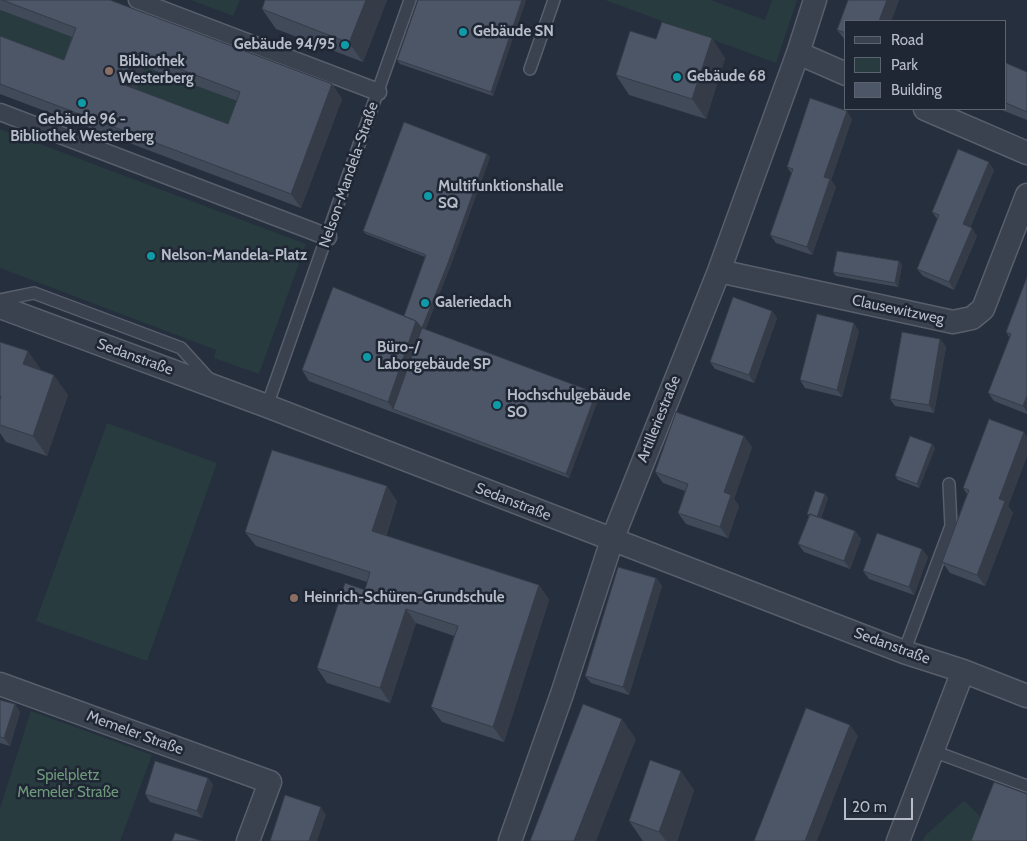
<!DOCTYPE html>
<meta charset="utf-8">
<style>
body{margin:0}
#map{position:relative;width:1027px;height:841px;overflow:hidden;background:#262f3e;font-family:Cabin,sans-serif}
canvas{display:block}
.legend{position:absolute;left:844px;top:20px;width:162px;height:90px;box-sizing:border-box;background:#1f2634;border:1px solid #5b6270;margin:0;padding:6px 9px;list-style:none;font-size:15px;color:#b6bdc9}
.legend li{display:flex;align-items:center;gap:10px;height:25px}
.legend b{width:25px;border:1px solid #5b6270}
.scale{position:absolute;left:844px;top:798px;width:69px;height:22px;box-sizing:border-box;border:2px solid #b6bdc9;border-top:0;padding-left:6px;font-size:15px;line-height:18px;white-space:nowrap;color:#b6bdc9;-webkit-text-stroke:4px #1f2634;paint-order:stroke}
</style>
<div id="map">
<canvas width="1027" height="841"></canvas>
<ul class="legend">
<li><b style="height:6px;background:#3a414f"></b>Road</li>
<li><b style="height:14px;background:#283b3f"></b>Park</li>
<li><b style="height:14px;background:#4c5667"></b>Building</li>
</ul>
<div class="scale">20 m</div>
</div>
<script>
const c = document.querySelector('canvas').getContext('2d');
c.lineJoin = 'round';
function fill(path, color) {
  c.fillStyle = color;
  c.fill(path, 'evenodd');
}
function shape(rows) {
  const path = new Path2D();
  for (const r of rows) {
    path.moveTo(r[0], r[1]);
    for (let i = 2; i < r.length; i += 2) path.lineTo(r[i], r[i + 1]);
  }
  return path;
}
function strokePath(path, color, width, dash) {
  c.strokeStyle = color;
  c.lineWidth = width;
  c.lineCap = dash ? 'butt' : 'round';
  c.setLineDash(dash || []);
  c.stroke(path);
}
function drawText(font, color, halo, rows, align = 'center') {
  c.font = font + ' Cabin,sans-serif';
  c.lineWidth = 5;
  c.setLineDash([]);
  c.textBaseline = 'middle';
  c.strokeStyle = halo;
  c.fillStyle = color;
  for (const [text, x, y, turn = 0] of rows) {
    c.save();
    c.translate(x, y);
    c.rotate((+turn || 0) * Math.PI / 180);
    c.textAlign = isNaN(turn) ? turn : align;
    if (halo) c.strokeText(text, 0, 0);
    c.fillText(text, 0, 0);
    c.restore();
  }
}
fill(shape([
 [191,0,240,0,233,16],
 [605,0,711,0,765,20,772,0,797,0,776,63],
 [0,10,86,42,74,74,0,47],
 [145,67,250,106,238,139,132,99],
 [0,129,306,244,259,374,214,358,216,350,0,268],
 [107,423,217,463,147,661,36,621],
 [31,711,152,755,120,841,0,841,0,808],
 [962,802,966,802,989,826,983,841,922,841,926,835]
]), '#283b3f');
const service = shape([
 [530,69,554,0],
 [0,300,34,293,181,348,210,380],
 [267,406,410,0],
 [904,652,951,526,949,484],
 [933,751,1027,786]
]);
const pedestrian = shape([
 [137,0,378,92],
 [0,112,328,237]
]);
const minor = shape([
 [798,53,846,74],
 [925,109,1027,153],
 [719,271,953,322,972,318,983,309,1027,195],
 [0,307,267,406,904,652,963,671,1027,696],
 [0,684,270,782,248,841],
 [510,841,562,694,612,540,719,271,798,53,815,0],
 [898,841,963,671]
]);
strokePath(service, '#585f6c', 14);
strokePath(pedestrian, '#585f6c', 19);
strokePath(minor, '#585f6c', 25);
strokePath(service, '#3a414f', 11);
strokePath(pedestrian, '#3a414f', 16);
strokePath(minor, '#3a414f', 22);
fill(shape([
 [0,0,110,0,332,84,342,99,301,208,0,94,0,36,64,60,72,37,0,10],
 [145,67,237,101,228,124,136,90],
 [387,0,363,62,276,29,262,9],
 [526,0,493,96,400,64,397,60],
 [848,0,899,0,891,21,846,21,846,41,837,30],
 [656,39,725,58,706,119,629,95,616,75],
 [1006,63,1027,72,1027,120,999,109,1006,109],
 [852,119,831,180,836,187,812,255,776,243,770,235,792,174,787,167],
 [487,154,490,157,450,267,425,330,599,397,569,478,309,381,302,370,404,316,425,257,366,234,363,231],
 [994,170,970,228,977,236,954,290,923,276,917,269,938,220,932,212],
 [899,261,902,265,898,287,836,276,833,272],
 [1027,277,1027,414,994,401,988,393,1010,338,1006,332],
 [772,311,777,318,754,383,715,369,710,362],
 [859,331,842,397,805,388,800,380],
 [940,339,946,347,934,413,895,406,890,399],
 [0,342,41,371,68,395,47,456,6,442,0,433],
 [1027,437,1027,456,1008,506,1013,513,985,586,950,573,942,562,967,494,963,488],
 [932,444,935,448,919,488,898,480,895,476],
 [752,447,734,499,739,506,728,538,686,524,678,513,685,491,663,483,655,472],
 [825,494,828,498,821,518,855,531,861,539,850,569,804,552,798,544,809,516,807,514],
 [397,501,386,536,539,585,549,600,504,742,442,722,431,707,454,636,416,623,390,703,327,683,317,668,365,590,367,582,256,546,245,532],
 [922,549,928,557,914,595,869,579,863,571],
 [656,578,662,586,629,695,591,683,585,676],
 [0,700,15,704,20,712,10,746,0,743],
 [208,778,213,785,202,818,150,802,145,794],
 [694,790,677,841,643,841,629,821]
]), '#414a59');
fill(shape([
 [366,0,387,0,363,62,349,43],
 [522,0,526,0,493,96,491,92],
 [887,0,899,0,891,21,879,21],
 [712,38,725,58,706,119,692,99],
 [135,52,145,67,132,99,122,84],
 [332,84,342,99,301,208,291,194],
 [847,111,852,119,831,180,836,187,812,255,807,247,824,177],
 [487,154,490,157,450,267,393,409,388,402,416,321],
 [989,162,994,170,968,232,963,224],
 [972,228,977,236,954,290,949,282],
 [899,261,902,265,898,287,895,283],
 [772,311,777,318,754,383,749,375],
 [854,323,859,331,842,397,837,390],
 [940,339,946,347,934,413,929,405],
 [28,351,42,371,23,364],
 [54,375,68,395,47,456,33,436],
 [596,393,599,397,569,478,566,474],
 [1027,396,1027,412,1023,406],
 [1024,432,1027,437,1027,456,1008,506,1013,513,985,586,977,575,999,499],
 [744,436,752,447,734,499,739,506,728,538,720,527,724,492],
 [932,444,935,448,919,488,917,484],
 [387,486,397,501,382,546,372,531],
 [825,494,828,498,820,521,817,517],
 [855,531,861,539,850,569,844,561],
 [922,549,928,557,914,595,909,587],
 [656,578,662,586,629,695,623,687],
 [539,585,549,600,504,742,493,727],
 [406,609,416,623,390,703,380,688],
 [15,704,20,712,10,746,4,738],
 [622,719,636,739,596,841,574,841],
 [850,725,858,736,817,841,805,841],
 [681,771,694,790,677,841,666,841,659,832],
 [208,778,213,785,202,818,197,811],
 [321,807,326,815,317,841,309,841]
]), '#353c48');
const building = shape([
 [2,0,110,0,332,84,291,194,0,84,0,36,64,60,76,28,2,0],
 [135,52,240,92,228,124,122,84,135,52],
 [265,0,366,0,349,43,262,9,265,0],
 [418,0,522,0,491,92,397,60,418,0],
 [848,0,887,0,879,21,846,21,846,33,837,30,848,0],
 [662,22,712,38,692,99,616,75,630,31,656,39,662,22],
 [1006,63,1027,72,1027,112,1006,103,1006,63],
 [810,98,847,111,824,177,830,179,807,247,770,235,793,169,787,167,810,98],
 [404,122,487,154,448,263,422,328,416,321,404,316,426,255,363,231,404,122],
 [958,149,989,162,963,224,972,228,949,282,917,269,939,215,932,212,958,149],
 [837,251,899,261,895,283,833,272,837,251],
 [1027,277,1027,396,1023,406,988,393,1011,334,1006,332,1027,277],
 [333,287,416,321,388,402,302,370,333,287],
 [733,297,772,311,749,375,710,362,733,297],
 [817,314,854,323,837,390,800,380,817,314],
 [422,328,596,393,566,474,393,409,422,328],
 [902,332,940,339,929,405,890,399,902,332],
 [0,342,28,351,23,364,54,375,33,436,0,425,0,400,1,396,0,396,0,342],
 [676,412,744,436,724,492,731,495,720,527,678,513,688,484,655,472,676,412],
 [989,419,1024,432,999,499,1005,501,977,575,942,562,969,490,963,488,989,419],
 [910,436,932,444,917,484,895,476,910,436],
 [272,450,387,486,372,531,539,585,493,727,431,707,458,626,406,609,380,688,317,668,345,583,365,590,370,572,245,532,272,450],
 [815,491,825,494,817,517,810,514,809,515,807,514,815,491],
 [810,514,855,531,844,561,798,544,810,514],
 [877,533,922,549,909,587,863,571,877,533],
 [618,567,656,578,623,687,585,676,618,567],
 [0,700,15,704,4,738,0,737,0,700],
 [583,704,622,719,574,841,530,841,583,704],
 [806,708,850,725,805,841,754,841,806,708],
 [650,760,681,771,659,832,629,821,650,760],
 [155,761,208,778,197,811,145,794,155,761],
 [994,782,1027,794,1027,841,971,841,994,782],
 [285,795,321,807,309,841,270,841,285,795],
 [175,833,202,841,172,841,175,833]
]);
fill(building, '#4c5667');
strokePath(building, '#353c48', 1);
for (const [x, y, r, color] of [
 [463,32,5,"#0f9aa8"],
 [345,45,5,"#0f9aa8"],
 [109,71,5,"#8d6e63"],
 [677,77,5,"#0f9aa8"],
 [82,103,5,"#0f9aa8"],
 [428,196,5,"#0f9aa8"],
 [151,256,5,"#0f9aa8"],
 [425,303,5,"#0f9aa8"],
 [367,357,5,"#0f9aa8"],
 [497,405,5,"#0f9aa8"],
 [294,598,5,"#8d6e63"]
]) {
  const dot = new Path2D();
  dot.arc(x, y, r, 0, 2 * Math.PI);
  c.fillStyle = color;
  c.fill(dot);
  strokePath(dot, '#1f2634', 2);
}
drawText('bold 15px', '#b6bdc9', '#1f2634', [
 ["Gebäude SN",473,32],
 ["Gebäude 94/95",335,45,"right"],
 ["Bibliothek",119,62],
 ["Westerberg",119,79],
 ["Gebäude 68",687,77],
 ["Gebäude 96 -",82,120,"center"],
 ["Bibliothek Westerberg",82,137,"center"],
 ["Multifunktionshalle",438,187],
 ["SQ",438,204],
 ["Nelson-Mandela-Platz",161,256],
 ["Galeriedach",435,303],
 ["Büro-/",377,348],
 ["Laborgebäude SP",377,365],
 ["Hochschulgebäude",507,396],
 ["SO",507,413],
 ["Heinrich-Schüren-Grundschule",304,598]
], 'left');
drawText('15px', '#b6bdc9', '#1f2634', [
 ["Nelson-Mandela-Straße",349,175,-71],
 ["Clausewitzweg",898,310,12],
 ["Sedanstraße",135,357,20],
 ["Artilleriestraße",659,419,-68],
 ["Sedanstraße",513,502,21],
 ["Sedanstraße",892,646,20],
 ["Memeler Straße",135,733,20]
]);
drawText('15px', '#6f997b', '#1f2634', [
 ["Spielpletz",68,776],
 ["Memeler Straße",68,793]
]);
</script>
